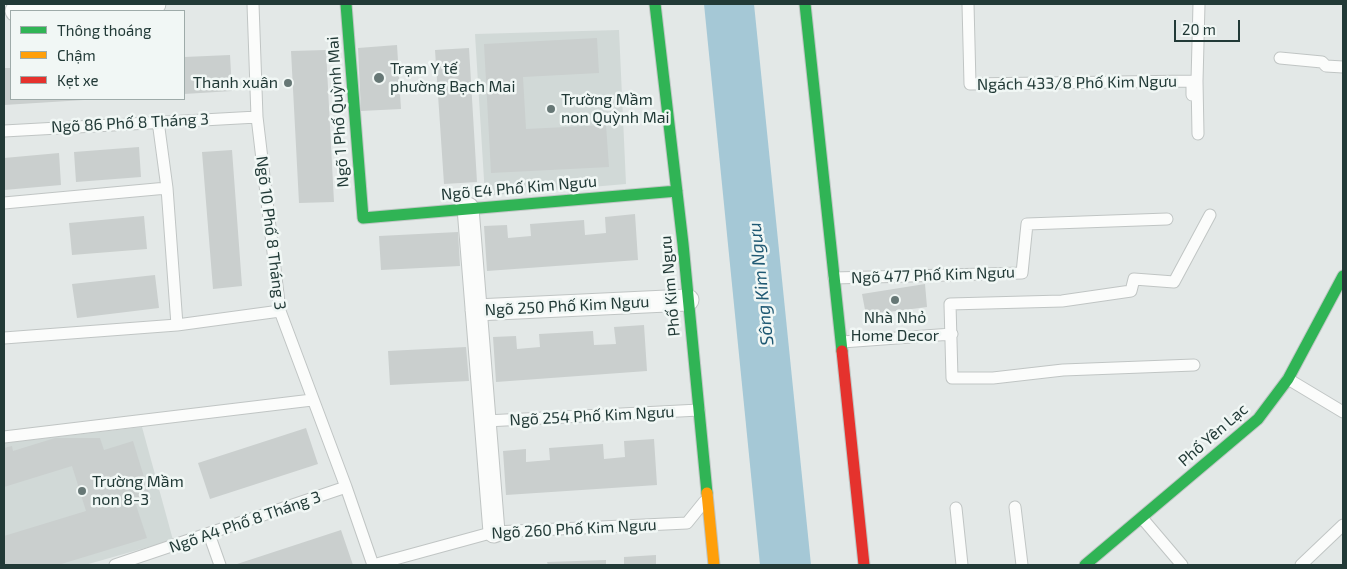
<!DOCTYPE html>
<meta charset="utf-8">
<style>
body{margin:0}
#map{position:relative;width:1347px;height:569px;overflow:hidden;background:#e3e8e7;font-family:"Exo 2",sans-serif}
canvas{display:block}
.frame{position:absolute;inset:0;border:5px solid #223a37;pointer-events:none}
.legend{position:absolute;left:10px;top:10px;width:175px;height:90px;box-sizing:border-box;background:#f1f7f5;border:1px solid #9eaba9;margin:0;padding:6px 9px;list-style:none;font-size:15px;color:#223a37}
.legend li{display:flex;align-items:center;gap:10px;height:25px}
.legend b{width:25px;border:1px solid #9eaba9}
.scale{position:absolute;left:1174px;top:20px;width:66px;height:22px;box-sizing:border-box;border:2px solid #223a37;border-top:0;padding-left:6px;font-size:15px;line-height:18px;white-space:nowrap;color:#223a37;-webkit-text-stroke:4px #f1f7f5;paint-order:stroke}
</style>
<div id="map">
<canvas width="1347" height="569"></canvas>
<div class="frame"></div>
<ul class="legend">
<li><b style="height:6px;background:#30b455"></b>Thông thoáng</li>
<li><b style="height:6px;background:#ff9f0a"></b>Chậm</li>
<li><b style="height:6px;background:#e5322d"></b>Kẹt xe</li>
</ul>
<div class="scale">20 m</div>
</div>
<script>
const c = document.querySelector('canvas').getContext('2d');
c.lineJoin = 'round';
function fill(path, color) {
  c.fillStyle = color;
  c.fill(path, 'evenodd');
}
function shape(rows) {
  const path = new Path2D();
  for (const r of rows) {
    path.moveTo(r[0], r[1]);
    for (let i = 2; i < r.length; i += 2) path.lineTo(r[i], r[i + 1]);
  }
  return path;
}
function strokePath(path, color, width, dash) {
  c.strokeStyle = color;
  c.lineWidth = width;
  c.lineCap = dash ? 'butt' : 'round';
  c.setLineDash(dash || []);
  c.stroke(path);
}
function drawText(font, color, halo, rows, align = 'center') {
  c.font = font + ' "Exo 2",sans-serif';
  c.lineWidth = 5;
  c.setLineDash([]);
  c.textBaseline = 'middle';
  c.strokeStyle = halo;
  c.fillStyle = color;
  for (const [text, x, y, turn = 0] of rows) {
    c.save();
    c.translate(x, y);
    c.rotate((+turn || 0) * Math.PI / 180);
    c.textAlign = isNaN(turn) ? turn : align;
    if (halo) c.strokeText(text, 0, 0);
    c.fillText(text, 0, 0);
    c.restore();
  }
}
fill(shape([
 [619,30,626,184,485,196,475,34],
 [142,427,173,540,85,565,4,565,4,443]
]), '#d1d9d7');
fill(shape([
 [704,4,754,4,811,565,760,565]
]), '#a5c8d6');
fill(shape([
 [597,38,599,73,523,77,526,129,606,125,609,167,491,173,484,44],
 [397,45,401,109,361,111,358,48],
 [469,48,477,182,444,184,435,50],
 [326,50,334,202,299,203,291,51],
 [230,55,232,91,184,94,184,57],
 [4,68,11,68,11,99,84,99,84,100,4,105],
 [139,147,141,177,76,182,74,152],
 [232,150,242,286,213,289,202,152],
 [59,153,61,185,4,190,4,158],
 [635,214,638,260,487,271,484,226,507,225,508,238,531,236,530,224,584,220,585,235,606,233,605,217],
 [144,216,147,249,72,255,69,223],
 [458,232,460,266,381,270,379,236],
 [155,275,159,308,77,318,72,284],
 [925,284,927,307,866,315,862,294],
 [644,325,647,371,496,382,493,337,516,336,517,349,540,347,539,334,593,331,594,345,616,344,614,327],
 [466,347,469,381,390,385,388,351],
 [306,428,318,464,210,499,198,463],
 [55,438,100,438,104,450,133,441,151,500,136,505,147,538,58,565,4,565,4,536,86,511,72,466,4,487,4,448,12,446,13,451],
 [654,439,657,485,506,495,503,451,526,449,526,462,550,460,549,448,603,444,604,459,625,457,624,441],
 [341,530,353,565,234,565],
 [656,555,656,565,624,565,624,557],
 [606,560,606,565,548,565,547,562]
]), '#cacfce');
const lane = shape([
 [253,4,257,117,280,311,346,487,373,565],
 [968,4,970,84,1192,81,1192,95],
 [1280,58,1322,62,1326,66,1343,67],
 [158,121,167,188,177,325],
 [4,131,257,117],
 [1198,134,1197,81,1199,4],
 [4,203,167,188],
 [834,278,1022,273,1027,224,1167,219],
 [4,338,177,325,280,311],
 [842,342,952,334],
 [1194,365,1063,370,993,378,952,378,950,304,1062,301,1131,291,1134,279,1174,282,1210,215],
 [1288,379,1343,412],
 [486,421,699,410],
 [4,437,312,400],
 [1015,507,1022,565],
 [956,508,962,565],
 [1142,518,1182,565],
 [209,534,220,565],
 [115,565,346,487],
 [373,565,494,532,687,523,704,502],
 [1301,565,1343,525]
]);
const street = shape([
 [16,11,155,4],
 [468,208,494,532],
 [476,310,688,300]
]);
const fast = shape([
 [346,4,363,218,677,191],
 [655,4,683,244,707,493],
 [805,4,842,351],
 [1085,565,1258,419,1288,379,1343,276]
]);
const slow = shape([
 [707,493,714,565]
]);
const jam = shape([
 [842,351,864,565]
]);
strokePath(lane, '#c0c5c4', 13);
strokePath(street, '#c0c5c4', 23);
strokePath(fast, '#bfc6c4', 13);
strokePath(slow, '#bfc6c4', 13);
strokePath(jam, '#bfc6c4', 13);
strokePath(lane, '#fbfcfb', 11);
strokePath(street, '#fbfcfb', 21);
strokePath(fast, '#30b455', 11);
strokePath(slow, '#ff9f0a', 11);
strokePath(jam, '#e5322d', 11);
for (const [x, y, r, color] of [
 [379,78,6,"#667775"],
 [288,83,5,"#667775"],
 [551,109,5,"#667775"],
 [895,300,5,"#667775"],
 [82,491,5,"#667775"]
]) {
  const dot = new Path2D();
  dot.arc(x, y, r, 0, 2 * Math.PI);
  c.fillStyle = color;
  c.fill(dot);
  strokePath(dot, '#f1f7f5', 2);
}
drawText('16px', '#223a37', '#f1f7f5', [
 ["Trạm Y tế",390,69],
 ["phường Bạch Mai",390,87],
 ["Thanh xuân",278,83,"right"],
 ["Trường Mầm",561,100],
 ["non Quỳnh Mai",561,118],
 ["Nhà Nhỏ",895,318,"center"],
 ["Home Decor",895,336,"center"],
 ["Trường Mầm",92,482],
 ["non 8-3",92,500]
], 'left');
drawText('16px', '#223a37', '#f1f7f5', [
 ["Ngách 433/8 Phố Kim Ngưu",1077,83,-1],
 ["Ngõ 1 Phố Quỳnh Mai",338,112,-94],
 ["Ngõ 86 Phố 8 Tháng 3",130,123,-3],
 ["Ngõ E4 Phố Kim Ngưu",519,188,-5],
 ["Ngõ 10 Phố 8 Tháng 3",271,233,83],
 ["Ngõ 477 Phố Kim Ngưu",933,275,-2],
 ["Phố Kim Ngưu",670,286,-95],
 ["Ngõ 250 Phố Kim Ngưu",567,306,-3],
 ["Ngõ 254 Phố Kim Ngưu",592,416,-3],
 ["Phố Yên Lạc",1213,435,-41],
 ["Ngõ A4 Phố 8 Tháng 3",245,522,-19],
 ["Ngõ 260 Phố Kim Ngưu",574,529,-3]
]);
drawText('italic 18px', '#1f5973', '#f1f7f5', [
 ["Sông Kim Ngưu",761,284,-96]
]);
</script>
